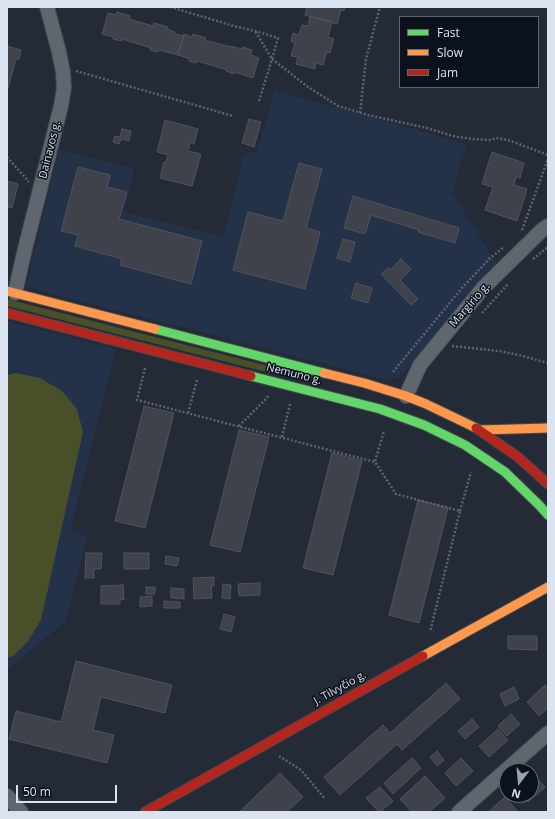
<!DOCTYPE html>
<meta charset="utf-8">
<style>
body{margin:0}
#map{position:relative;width:555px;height:819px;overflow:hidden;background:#242b36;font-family:"Open Sans",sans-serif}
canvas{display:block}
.frame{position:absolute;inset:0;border:8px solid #dbe3f1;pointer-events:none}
.legend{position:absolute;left:399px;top:16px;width:140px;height:72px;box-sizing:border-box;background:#0c121b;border:1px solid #5f6671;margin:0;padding:5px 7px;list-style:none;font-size:12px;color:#dbe3f1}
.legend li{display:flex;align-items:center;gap:8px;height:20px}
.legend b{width:20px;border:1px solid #5f6671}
.north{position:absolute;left:499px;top:763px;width:40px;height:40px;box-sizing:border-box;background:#0c121b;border:1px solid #5f6671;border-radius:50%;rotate:196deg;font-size:11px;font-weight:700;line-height:16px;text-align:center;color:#dbe3f1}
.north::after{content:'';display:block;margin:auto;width:14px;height:18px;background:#9ba3b0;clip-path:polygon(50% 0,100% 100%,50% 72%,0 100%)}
.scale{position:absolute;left:16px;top:785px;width:101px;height:18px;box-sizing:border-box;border:2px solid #dbe3f1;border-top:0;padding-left:5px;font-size:12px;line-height:14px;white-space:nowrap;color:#dbe3f1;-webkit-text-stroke:3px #0c121b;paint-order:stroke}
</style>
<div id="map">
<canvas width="555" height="819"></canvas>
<div class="frame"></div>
<ul class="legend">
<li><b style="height:5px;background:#63d668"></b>Fast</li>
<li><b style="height:5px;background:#ff974d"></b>Slow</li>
<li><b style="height:5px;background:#b3261e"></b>Jam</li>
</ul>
<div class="north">N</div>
<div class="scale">50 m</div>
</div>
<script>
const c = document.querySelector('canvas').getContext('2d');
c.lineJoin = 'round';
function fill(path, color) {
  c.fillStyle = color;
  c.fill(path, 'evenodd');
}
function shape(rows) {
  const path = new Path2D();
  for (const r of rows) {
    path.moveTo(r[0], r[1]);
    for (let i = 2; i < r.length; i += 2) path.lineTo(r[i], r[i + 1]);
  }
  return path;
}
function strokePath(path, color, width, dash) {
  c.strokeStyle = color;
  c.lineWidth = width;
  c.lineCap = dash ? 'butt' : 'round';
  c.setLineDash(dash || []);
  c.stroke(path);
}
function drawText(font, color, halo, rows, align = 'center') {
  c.font = font + ' "Open Sans",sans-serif';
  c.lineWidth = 3;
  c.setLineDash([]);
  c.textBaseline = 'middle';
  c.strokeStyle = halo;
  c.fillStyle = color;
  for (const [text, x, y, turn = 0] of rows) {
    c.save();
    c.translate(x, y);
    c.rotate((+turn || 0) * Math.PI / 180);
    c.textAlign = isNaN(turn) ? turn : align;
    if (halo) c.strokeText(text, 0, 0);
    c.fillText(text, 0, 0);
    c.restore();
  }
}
fill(shape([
 [274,90,467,144,452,193,497,263,485,275,404,373,397,378,387,380,26,287,59,149,134,169,124,212,223,237,244,155,258,150],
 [7,321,116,349,70,530,87,536,65,622,7,670]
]), '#233149');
fill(shape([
 [7,299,272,367,270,373,7,306],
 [16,373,40,378,62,391,77,409,83,432,41,620,28,641,13,656,7,658,7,375]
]), '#494f29');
const building = shape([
 [307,7,345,7,344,11,341,10,337,24,305,15,307,7],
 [117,12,130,16,129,19,153,26,154,23,168,27,167,29,175,32,175,34,184,36,178,55,159,50,158,52,150,50,151,48,122,39,121,41,113,39,113,37,102,34,108,13,117,15,117,12],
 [310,16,332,22,328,37,334,39,330,53,327,52,323,65,316,63,315,69,296,64,298,57,291,56,295,43,291,41,293,33,299,35,302,25,308,26,310,16],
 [184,34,192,37,193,34,206,38,205,40,230,47,230,46,242,49,243,47,252,50,251,55,259,58,253,78,235,72,234,74,226,71,227,70,197,61,196,63,189,61,190,59,178,55,184,34],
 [7,46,21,50,19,59,16,59,8,89,7,89,7,46],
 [249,119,261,122,254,147,242,143,249,119],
 [165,120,198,129,194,144,190,143,188,151,201,154,192,186,160,178,164,162,166,162,168,155,157,152,165,120],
 [122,129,131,131,129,141,121,139,119,144,113,142,115,136,120,137,122,129],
 [492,152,524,163,520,178,516,177,514,185,527,189,517,221,485,210,493,187,482,184,492,152],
 [299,163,322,169,306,228,320,232,305,289,233,270,248,212,283,221,299,163],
 [78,167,110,175,107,187,127,192,119,219,202,241,191,284,120,265,122,259,75,246,78,235,61,231,78,167],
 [7,181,18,184,12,208,7,207,7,181],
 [353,196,459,228,455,243,418,232,419,230,371,215,365,234,344,228,353,196],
 [343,239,355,242,350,262,337,258,343,239],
 [401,259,411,269,400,280,418,299,411,305,381,274,388,268,390,270,401,259],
 [356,283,372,288,368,303,351,298,356,283],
 [144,406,174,413,145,528,115,521,144,406],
 [239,430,269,437,240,552,210,545,239,430],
 [332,453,362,461,333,575,303,568,332,453],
 [418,500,448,508,419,623,389,615,418,500],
 [86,553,102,553,101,569,94,569,94,578,85,578,86,553],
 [124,553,149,553,149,569,124,569,124,553],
 [166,556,179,558,177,566,165,564,166,556],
 [214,577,214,586,211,586,212,598,194,599,193,578,214,577],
 [260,583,260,595,239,596,238,584,260,583],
 [223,584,231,585,230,599,222,598,223,584],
 [123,585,124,600,120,599,120,604,101,604,101,586,123,585],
 [146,587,155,587,155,594,146,594,146,587],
 [171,588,184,589,184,599,171,598,171,588],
 [152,596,152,606,140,607,140,597,152,596],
 [164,601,180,602,180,608,164,608,164,601],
 [224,614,235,617,231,632,220,629,224,614],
 [508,636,537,636,537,650,508,649,508,636],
 [76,661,172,685,165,713,101,697,93,730,114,735,107,763,9,739,16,711,61,722,76,661],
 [446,683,460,699,402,750,397,744,340,795,324,777,383,725,390,733,446,683],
 [545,685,548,689,548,708,539,716,527,702,545,685],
 [514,687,519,699,505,706,500,694,514,687],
 [511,714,520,724,507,736,498,726,511,714],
 [472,719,479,727,465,739,458,731,472,719],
 [498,729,508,740,489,757,479,746,498,729],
 [437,751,444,760,437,766,430,757,437,751],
 [412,758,421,768,393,794,384,783,412,758],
 [461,758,473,771,456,786,445,773,461,758],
 [531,772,545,787,528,802,522,795,531,795,531,772],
 [280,773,303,797,287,812,239,812,280,773],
 [425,776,445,798,429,812,412,812,400,799,425,776],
 [380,787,393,801,380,812,379,812,366,798,380,787],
 [505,797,518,812,488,812,505,797]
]);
fill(building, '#40424b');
strokePath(building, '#50525c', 1);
const street = shape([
 [15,293,25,249,61,106,64,88,63,72,59,52,47,7],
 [406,396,420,365,457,320,483,288,542,230,548,226],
 [7,796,21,812],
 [459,812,548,733]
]);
const fast = shape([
 [155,329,324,373],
 [251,376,380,409,424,425,465,445,505,472,539,505,548,515]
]);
const slow = shape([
 [7,291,155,329],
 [324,373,364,383,406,396,426,404,476,428],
 [480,430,548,428],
 [423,656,548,587]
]);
const jam = shape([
 [7,313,251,376],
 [476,428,518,457,548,484],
 [145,812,423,656]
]);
strokePath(street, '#444953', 16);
strokePath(fast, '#444953', 11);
strokePath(slow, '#444953', 11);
strokePath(jam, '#444953', 11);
strokePath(shape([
 [170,7,234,26,255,31,278,38,272,59,255,31],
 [76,71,233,116],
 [259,101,272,59,308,87,338,106,368,115,427,128,453,136,472,139,491,140,496,138,508,140,548,155],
 [360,113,366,59,380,7],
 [7,157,29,182],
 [522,230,548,159],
 [533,259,548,247],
 [482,313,508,284],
 [452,346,499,351,519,355,548,363],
 [145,368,137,400,375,462,396,494,460,511,430,632],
 [393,372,462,288,490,258,503,248],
 [188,413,197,380],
 [239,426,267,398,268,396],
 [282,437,290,404],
 [375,461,384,431],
 [460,511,471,472],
 [279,756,301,770,325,799]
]), '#5e636c', 2.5, [2, 2]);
strokePath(street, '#60666e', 14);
strokePath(fast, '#63d668', 9);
strokePath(slow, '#ff974d', 9);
strokePath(jam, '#b3261e', 9);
drawText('11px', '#dbe3f1', '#0c121b', [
 ["Dainavos g.",50,150,-76],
 ["Margirio g.",470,305,-49],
 ["Nemuno g.",294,374,14],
 ["J. Tilvyčio g.",340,688,-29]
]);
</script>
